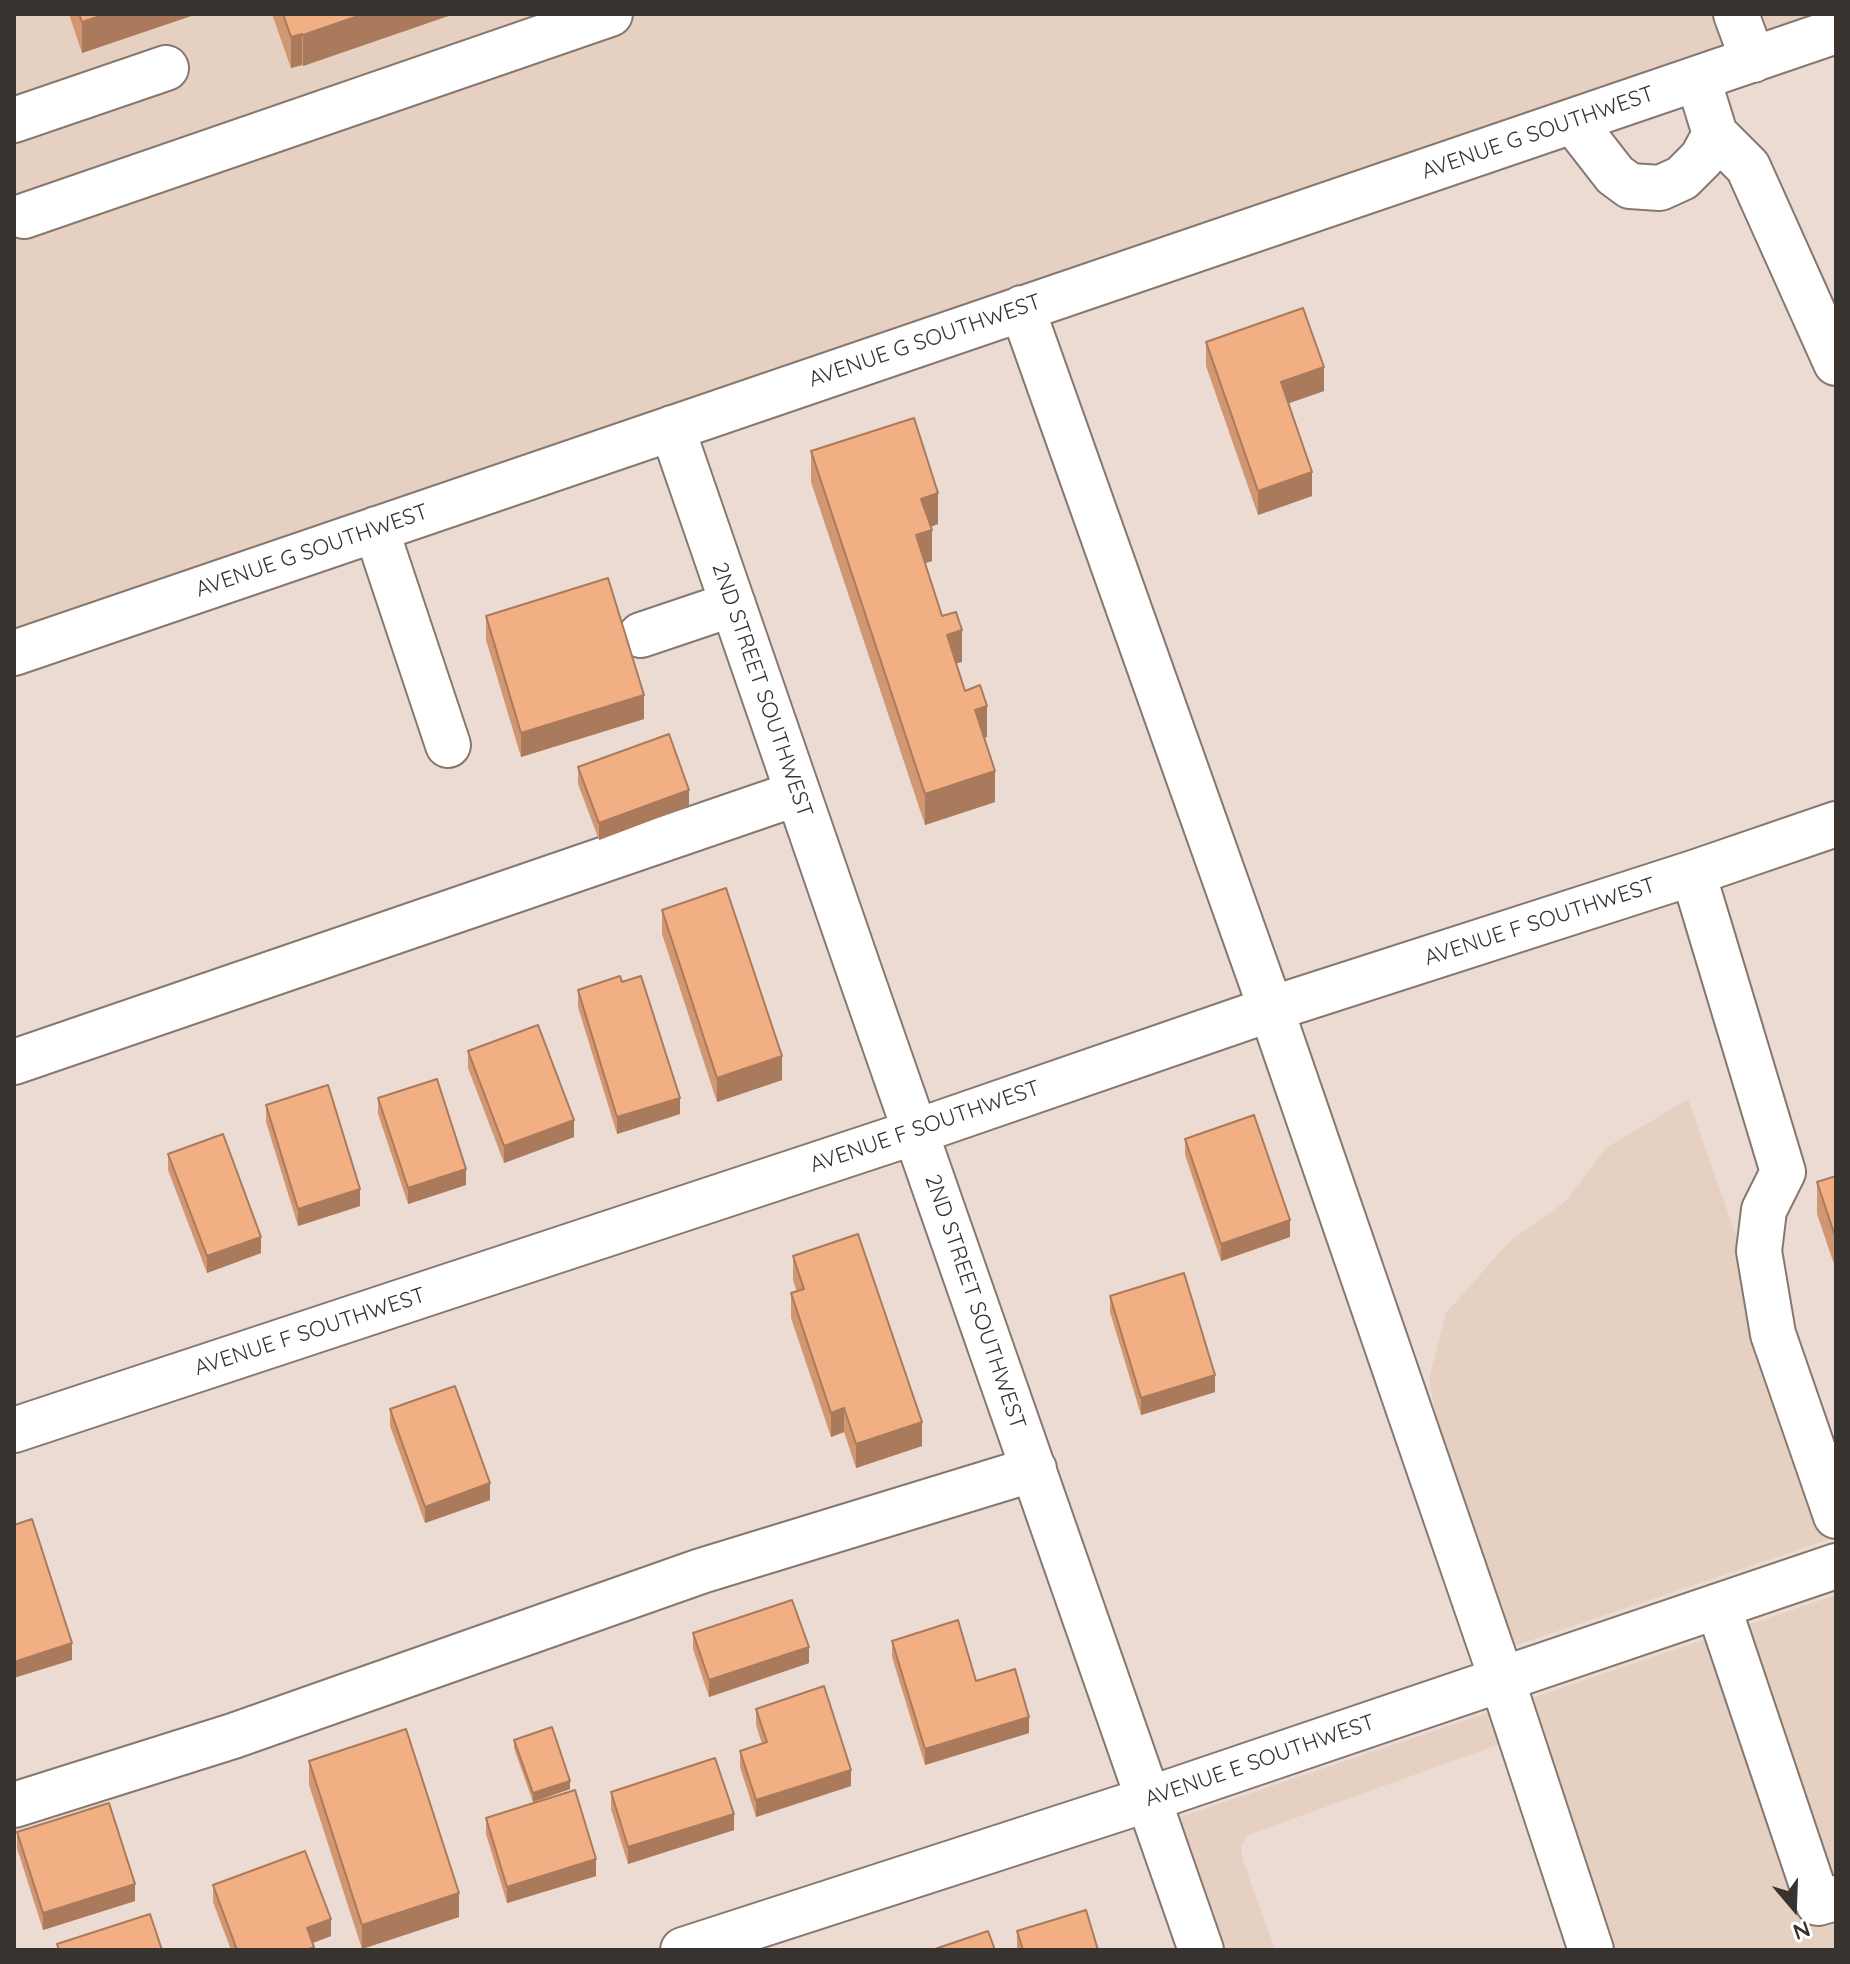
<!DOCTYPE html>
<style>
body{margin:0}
#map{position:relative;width:1850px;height:1964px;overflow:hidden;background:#ebdbd2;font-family:Quicksand,sans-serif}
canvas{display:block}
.frame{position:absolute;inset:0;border:16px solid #39332f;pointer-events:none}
.north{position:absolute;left:1754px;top:1868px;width:80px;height:80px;-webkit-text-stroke:6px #fff;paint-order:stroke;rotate:161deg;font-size:22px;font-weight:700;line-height:32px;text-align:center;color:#39332f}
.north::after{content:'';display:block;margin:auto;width:28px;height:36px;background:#39332f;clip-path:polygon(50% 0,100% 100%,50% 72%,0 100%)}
</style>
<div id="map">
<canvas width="1850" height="1964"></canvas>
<div class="frame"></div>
<div class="north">N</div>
</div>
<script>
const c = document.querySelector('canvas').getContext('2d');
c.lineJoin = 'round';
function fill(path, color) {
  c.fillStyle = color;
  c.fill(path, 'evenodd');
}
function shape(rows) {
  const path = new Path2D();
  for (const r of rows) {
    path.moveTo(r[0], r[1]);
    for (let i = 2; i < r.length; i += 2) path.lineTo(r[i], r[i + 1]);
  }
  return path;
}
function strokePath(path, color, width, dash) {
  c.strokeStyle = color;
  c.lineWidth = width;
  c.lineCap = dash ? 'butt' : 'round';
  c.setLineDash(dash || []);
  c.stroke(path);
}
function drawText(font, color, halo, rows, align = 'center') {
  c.font = font + ' Quicksand,sans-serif';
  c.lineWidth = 7;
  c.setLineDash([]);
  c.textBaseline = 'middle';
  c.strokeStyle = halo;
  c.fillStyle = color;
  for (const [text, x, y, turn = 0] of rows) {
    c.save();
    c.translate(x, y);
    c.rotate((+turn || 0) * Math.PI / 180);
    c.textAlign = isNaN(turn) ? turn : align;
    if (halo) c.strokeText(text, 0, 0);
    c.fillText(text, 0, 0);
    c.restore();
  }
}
fill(shape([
 [14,14,1836,14,14,653],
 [1688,1099,1836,1520,1836,1537,1481,1657,1429,1379,1446,1313,1510,1241,1565,1202,1606,1148],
 [1836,1595,1836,1950,1601,1950,1505,1742,1248,1835,1241,1847,1243,1861,1275,1950,1227,1950,1180,1817]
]), '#e6d0c1');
const minor = shape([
 [1736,14,1753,60],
 [1698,79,1715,134,1748,167,1836,363],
 [14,120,166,68],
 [1573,121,1615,175,1630,186,1660,188,1682,178,1702,158,1715,134],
 [24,216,610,14],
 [1022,308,1271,1009,1502,1680,1591,1950],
 [672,428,862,979,1201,1950],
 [376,529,448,745],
 [641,635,733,604],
 [14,653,1836,31],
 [1693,873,1783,1172,1764,1210,1759,1251,1773,1334,1836,1516],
 [14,1062,798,793],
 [14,1430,915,1132,1271,1009,1693,873,1836,824],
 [1718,1606,1818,1903,1836,1898],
 [14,1805,233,1736,701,1571,1034,1469],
 [683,1950,1149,1799,1836,1566]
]);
strokePath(minor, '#86776f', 48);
strokePath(minor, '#fff', 44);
fill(shape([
 [69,14,197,14,82,53],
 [272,14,454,14,303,66,302,65,291,68],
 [1206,342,1324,391,1289,403,1312,496,1258,515,1206,366],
 [811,451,938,524,931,527,932,561,925,563,942,616,962,662,956,663,965,691,987,737,984,738,995,802,925,825,811,482],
 [486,616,644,719,521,757,486,640],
 [578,767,689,806,599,840,578,784],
 [662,910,782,1080,717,1102,662,934],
 [578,990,680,1114,617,1134,578,1007],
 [468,1051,574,1137,504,1163,468,1068],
 [378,1098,466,1185,408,1204,378,1114],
 [266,1105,360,1206,298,1226,266,1122],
 [1185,1139,1290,1237,1221,1261,1185,1155],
 [168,1154,261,1253,207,1273,168,1170],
 [1836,1176,1836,1270,1817,1214,1817,1182],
 [793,1256,922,1446,856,1468,844,1432,831,1437,791,1318,791,1293,797,1292,793,1280],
 [1110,1296,1215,1392,1141,1415,1110,1312],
 [390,1409,490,1500,425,1523,390,1426],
 [693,1633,809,1663,709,1697,693,1649],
 [892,1641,976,1681,1029,1733,925,1765,892,1657],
 [756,1709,851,1786,756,1817,740,1767,740,1751,762,1744,756,1725],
 [514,1740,570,1789,533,1802,514,1748],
 [309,1761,459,1917,362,1949,309,1785],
 [611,1792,734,1830,628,1864,611,1809],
 [486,1818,596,1876,507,1903,486,1834],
 [17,1832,135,1901,43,1930,17,1848],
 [213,1885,331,1936,313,1943,314,1950,231,1950,213,1902],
 [1017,1931,1098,1950,1017,1950]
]), '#d19672');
fill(shape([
 [106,14,197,14,82,53,82,22],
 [364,14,454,14,303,66,303,35],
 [302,34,302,65,291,68,291,37],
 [1324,367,1324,391,1281,406,1281,382],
 [1312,472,1312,496,1258,515,1258,491],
 [938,493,938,524,921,530,921,499],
 [932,530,932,561,916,566,916,535],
 [962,630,962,662,947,666,947,635],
 [644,695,644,719,521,757,521,733],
 [987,706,987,737,975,742,975,710],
 [995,771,995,802,925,825,925,794],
 [689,790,689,806,599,840,599,823],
 [782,1056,782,1080,717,1102,717,1078],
 [680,1098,680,1114,617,1134,617,1117],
 [574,1120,574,1137,504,1163,504,1146],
 [466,1169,466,1185,408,1204,408,1188],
 [360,1189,360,1206,298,1226,298,1209],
 [1290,1220,1290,1237,1221,1261,1221,1244],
 [261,1237,261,1253,207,1273,207,1256],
 [1215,1375,1215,1392,1141,1415,1141,1398],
 [844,1408,844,1432,831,1437,831,1413],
 [922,1422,922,1446,856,1468,856,1444],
 [490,1483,490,1500,425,1523,425,1507],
 [72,1643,72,1660,14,1678,14,1662],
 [809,1647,809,1663,709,1697,709,1680],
 [1029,1717,1029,1733,925,1765,925,1749],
 [851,1770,851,1786,756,1817,756,1800],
 [570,1781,570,1789,533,1802,533,1793],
 [734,1814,734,1830,628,1864,628,1847],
 [596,1859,596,1876,507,1903,507,1887],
 [135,1884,135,1901,43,1930,43,1913],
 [459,1893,459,1917,362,1949,362,1925],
 [331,1919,331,1936,307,1945,307,1928]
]), '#aa7a5c');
const building = shape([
 [79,14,106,14,82,22,79,14],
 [283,14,364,14,303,35,302,34,291,37,283,14],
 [1303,308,1324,367,1281,382,1312,472,1258,491,1206,342,1303,308],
 [914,418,938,493,921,499,932,530,916,535,942,616,956,612,962,630,947,635,965,691,980,685,987,706,975,710,995,771,925,794,811,451,914,418],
 [608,578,644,695,521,733,486,616,608,578],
 [669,734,689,790,599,823,578,767,669,734],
 [726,888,782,1056,717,1078,662,910,726,888],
 [620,976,622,982,641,976,680,1098,617,1117,578,990,620,976],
 [538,1025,574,1120,504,1146,468,1051,538,1025],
 [437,1079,466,1169,408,1188,378,1098,437,1079],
 [328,1085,360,1189,298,1209,266,1105,328,1085],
 [1254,1115,1290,1220,1221,1244,1185,1139,1254,1115],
 [223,1134,261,1237,207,1256,168,1154,223,1134],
 [1836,1176,1836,1239,1817,1182,1836,1176],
 [858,1234,922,1422,856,1444,844,1408,831,1413,791,1293,804,1289,793,1256,858,1234],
 [1184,1273,1215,1375,1141,1398,1110,1296,1184,1273],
 [455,1386,490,1483,425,1507,390,1409,455,1386],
 [32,1519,72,1643,14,1662,14,1525,32,1519],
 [792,1600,809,1647,709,1680,693,1633,792,1600],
 [958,1620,976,1681,1015,1669,1029,1717,925,1749,892,1641,958,1620],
 [824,1686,851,1770,756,1800,740,1751,767,1742,756,1709,824,1686],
 [552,1727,570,1781,533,1793,514,1740,552,1727],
 [406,1729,459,1893,362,1925,309,1761,406,1729],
 [715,1758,734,1814,628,1847,611,1792,715,1758],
 [575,1790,596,1859,507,1887,486,1818,575,1790],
 [109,1803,135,1884,43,1913,17,1832,109,1803],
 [305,1851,331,1919,307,1928,314,1947,307,1950,237,1950,213,1885,305,1851],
 [1086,1910,1098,1950,1023,1950,1017,1931,1086,1910],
 [150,1914,162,1950,59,1950,57,1944,150,1914],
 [988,1931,995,1950,932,1950,988,1931]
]);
fill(building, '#f3af84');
strokePath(building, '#aa7a5c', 2);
drawText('22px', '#39332f', '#fff', [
 ["AVENUE G SOUTHWEST",1538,133,-19],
 ["AVENUE G SOUTHWEST",925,341,-19],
 ["AVENUE G SOUTHWEST",312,551,-19],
 ["2ND STREET SOUTHWEST",762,690,71],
 ["AVENUE F SOUTHWEST",1540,922,-18],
 ["AVENUE F SOUTHWEST",925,1127,-19],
 ["2ND STREET SOUTHWEST",975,1302,71],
 ["AVENUE F SOUTHWEST",310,1332,-18],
 ["AVENUE E SOUTHWEST",1260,1761,-19]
]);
</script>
